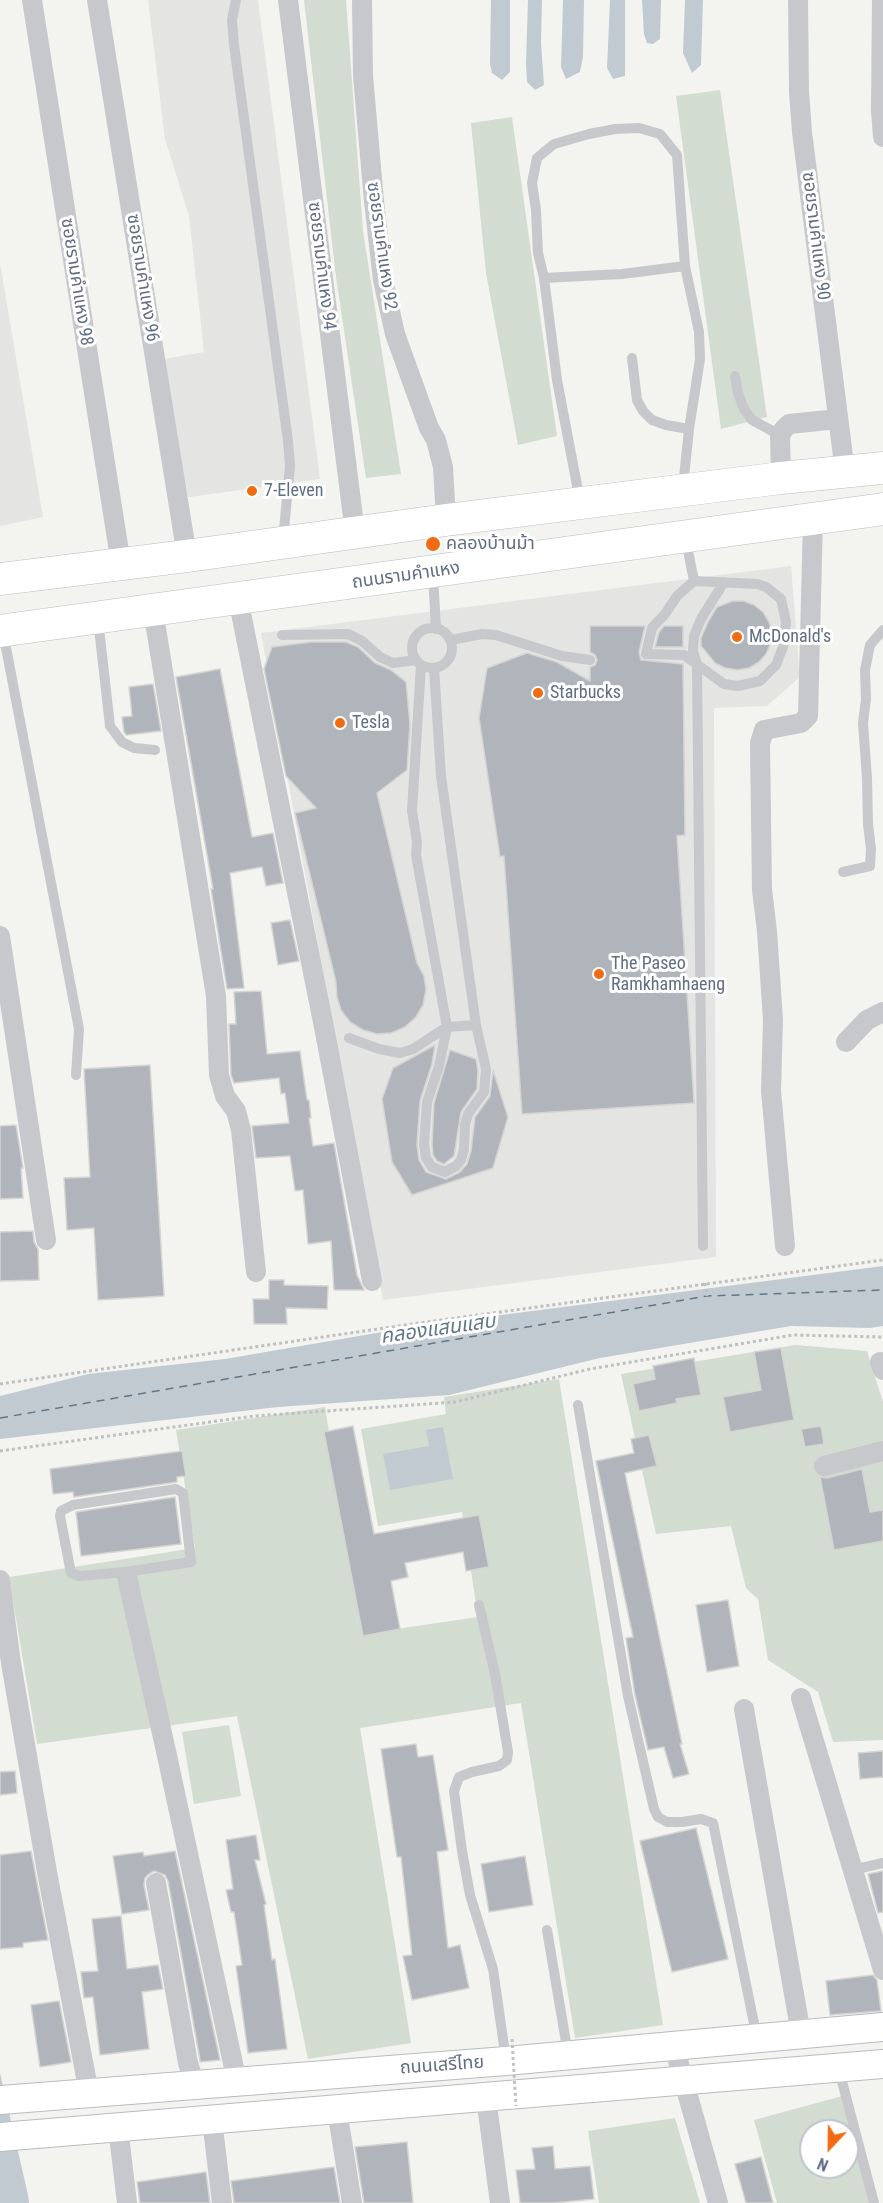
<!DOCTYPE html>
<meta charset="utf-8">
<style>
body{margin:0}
#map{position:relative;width:883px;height:2203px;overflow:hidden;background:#f3f4ef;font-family:"Roboto Condensed",sans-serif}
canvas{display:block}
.north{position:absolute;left:799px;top:2119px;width:60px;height:60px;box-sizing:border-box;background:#fff;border:2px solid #bfc5cd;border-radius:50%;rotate:202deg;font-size:16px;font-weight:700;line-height:24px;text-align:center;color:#606e83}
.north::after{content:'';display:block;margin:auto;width:21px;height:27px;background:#f26a11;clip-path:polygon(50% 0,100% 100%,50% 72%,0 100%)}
</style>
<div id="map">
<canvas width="883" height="2203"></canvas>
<div class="north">N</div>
</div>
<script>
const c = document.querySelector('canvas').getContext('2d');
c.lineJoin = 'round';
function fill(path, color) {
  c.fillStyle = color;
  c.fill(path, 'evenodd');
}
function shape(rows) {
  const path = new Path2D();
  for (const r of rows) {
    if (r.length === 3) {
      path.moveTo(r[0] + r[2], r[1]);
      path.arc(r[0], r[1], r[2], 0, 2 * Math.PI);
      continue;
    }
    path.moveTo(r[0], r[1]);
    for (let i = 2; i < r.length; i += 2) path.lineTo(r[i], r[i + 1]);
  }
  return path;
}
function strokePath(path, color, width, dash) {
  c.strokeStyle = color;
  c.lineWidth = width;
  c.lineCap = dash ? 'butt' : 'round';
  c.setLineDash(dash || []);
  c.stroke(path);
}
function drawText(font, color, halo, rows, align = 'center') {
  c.font = font + ' "Roboto Condensed","Noto Sans Thai",sans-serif';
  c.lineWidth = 6;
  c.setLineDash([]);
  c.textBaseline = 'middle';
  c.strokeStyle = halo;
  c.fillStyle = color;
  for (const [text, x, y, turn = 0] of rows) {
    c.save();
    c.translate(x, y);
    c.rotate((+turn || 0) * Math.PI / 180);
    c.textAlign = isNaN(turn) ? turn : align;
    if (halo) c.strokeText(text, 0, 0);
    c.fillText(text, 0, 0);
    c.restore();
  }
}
fill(shape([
 [148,0,258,0,320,479,168,500,147,362,204,352,189,216,165,139],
 [0,263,43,517,0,526],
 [791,566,800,677,767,706,714,708,716,1257,383,1300,261,633]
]), '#e4e4e3');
fill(shape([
 [304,0,346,0,363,231,401,474,366,478,336,277],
 [720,90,767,417,721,429,676,96],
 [512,117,557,436,518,445,486,273,471,123],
 [795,1345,867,1351,883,1402,883,1740,833,1742,818,1692,768,1660,758,1599,746,1588,731,1526,656,1534,621,1374],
 [559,1379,663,2025,575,2038,521,1703,360,1728,411,2043,308,2059,237,1716,37,1744,9,1577,195,1548,176,1430,325,1407,362,1634,478,1617,462,1512,378,1526,361,1429,446,1414,444,1397],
 [229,1725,241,1796,194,1804,182,1732],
 [846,2095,876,2203,777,2203,754,2120],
 [811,2131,847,2131,847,2167,811,2167],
 [675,2118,700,2203,599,2203,588,2131]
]), '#d2dcd0');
fill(shape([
 [491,0,510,0,510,72,502,80,492,73,490,64],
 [528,0,542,0,541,43,544,85,535,90,527,82,526,63],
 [563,0,584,0,583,57,580,72,566,79,561,67],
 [610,0,625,0,625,76,613,79,607,68],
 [642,0,661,0,660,39,653,44,647,43,644,34],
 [685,0,703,0,701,65,692,73,683,53],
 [883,1266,883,1326,870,1328,791,1326,600,1358,449,1395,278,1407,0,1439,0,1396,88,1374,225,1359,423,1325],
 [443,1427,453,1479,390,1490,383,1454,429,1446,426,1430],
 [0,2073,28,2195,29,2203,0,2203]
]), '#c2cad1');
strokePath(shape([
 [0,1418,707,1296,883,1290]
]), '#607788', 1.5, [8, 6]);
const building = shape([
 [733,601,744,601,754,605,763,612,769,622,772,632,771,643,766,654,759,662,749,668,737,670,725,668,715,663,701,646,701,638,708,622,717,607,733,601],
 [590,626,645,626,639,652,641,660,683,664,685,835,677,836,694,1103,522,1114,504,856,500,857,479,718,487,668,527,653,557,662,590,681,590,667,595,665,597,660,595,655,590,652,590,626],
 [664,626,683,626,683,647,655,647,659,632,664,626],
 [311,642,346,642,358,647,375,663,391,670,406,682,410,724,407,770,377,793,417,963,424,976,426,990,423,1005,416,1017,405,1027,391,1033,377,1034,363,1030,350,1022,341,1010,337,997,336,982,295,813,316,808,286,776,264,669,272,647,311,642],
 [220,669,252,837,273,833,283,883,266,886,262,867,230,873,244,988,227,989,211,889,213,889,176,677,220,669],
 [153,684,161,731,126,735,124,732,122,717,132,716,129,687,153,684],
 [290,920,299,961,278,965,271,923,290,920],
 [261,991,267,1054,300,1051,307,1100,309,1100,311,1118,309,1118,313,1146,334,1143,357,1275,364,1290,334,1290,331,1241,308,1244,303,1190,295,1191,290,1156,256,1158,252,1126,289,1123,285,1093,281,1094,279,1078,234,1083,231,1075,229,1024,236,1024,234,992,261,991],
 [435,1045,432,1064,420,1101,417,1145,419,1160,426,1172,446,1179,460,1172,467,1164,471,1151,475,1117,490,1096,493,1070,508,1117,493,1168,412,1195,392,1162,382,1099,393,1068,435,1045],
 [450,1050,476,1059,478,1070,477,1089,461,1112,454,1156,444,1164,437,1161,433,1155,432,1144,434,1103,450,1050],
 [150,1065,164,1296,98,1300,94,1228,67,1230,64,1178,90,1177,84,1069,150,1065],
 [16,1125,23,1168,21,1168,23,1198,0,1199,0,1126,16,1125],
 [33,1231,34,1242,38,1249,39,1280,0,1281,0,1232,33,1231],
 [269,1280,284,1280,284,1285,328,1286,327,1309,286,1308,287,1324,254,1324,253,1299,269,1299,269,1280],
 [781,1348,794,1420,730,1432,723,1397,761,1390,754,1352,781,1348],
 [694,1358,701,1395,676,1399,677,1403,639,1411,633,1384,655,1379,653,1366,694,1358],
 [353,1426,374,1534,479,1515,489,1567,466,1571,463,1552,405,1563,408,1577,391,1581,400,1629,363,1636,324,1432,353,1426],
 [821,1426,824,1444,805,1447,801,1429,821,1426],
 [649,1435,657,1466,625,1473,682,1744,680,1744,689,1774,673,1778,664,1747,648,1750,635,1695,626,1638,633,1637,596,1461,634,1453,631,1439,649,1435],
 [182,1451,186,1476,177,1477,177,1482,74,1497,73,1492,53,1494,50,1469,182,1451],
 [862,1469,870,1512,883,1510,883,1541,834,1550,820,1477,827,1478,862,1469],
 [175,1497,181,1544,81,1556,76,1512,175,1497],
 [728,1600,739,1666,707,1672,696,1605,728,1600],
 [416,1744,418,1757,433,1755,448,1850,437,1852,448,1948,460,1945,469,1988,412,2000,403,1956,412,1955,401,1857,397,1857,381,1749,416,1744],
 [883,1751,883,1777,860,1779,858,1753,883,1751],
 [15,1771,17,1793,0,1795,0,1772,15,1771],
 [696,1828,728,1959,672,1972,640,1841,696,1828],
 [256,1835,260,1860,255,1860,266,1904,264,1905,272,1960,275,1959,287,2049,248,2053,236,1966,242,1965,234,1912,231,1912,226,1890,233,1889,226,1840,256,1835],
 [31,1851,48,1940,23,1943,23,1947,0,1949,0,1855,31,1851],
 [175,1851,220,2060,200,2062,200,2060,168,1881,165,1875,154,1871,149,1874,145,1878,144,1885,149,1910,122,1914,113,1856,143,1852,144,1856,175,1851],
 [525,1856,533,1905,489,1912,481,1864,525,1856],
 [883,1871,883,1912,878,1913,868,1874,883,1871],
 [121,1916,127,1969,158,1965,163,1989,142,1992,149,2049,100,2055,93,1997,84,1998,81,1972,98,1971,92,1919,121,1916],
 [873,1975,877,1980,881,2011,830,2015,826,1981,873,1975],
 [59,2001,71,2062,40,2067,31,2005,59,2001],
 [407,2142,413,2203,364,2203,355,2147,407,2142],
 [553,2146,555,2169,590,2166,594,2199,554,2203,520,2203,516,2170,535,2169,532,2148,553,2146],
 [761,2157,773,2203,746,2203,735,2164,761,2157],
 [334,2167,340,2203,234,2203,231,2181,334,2167],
 [206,2172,210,2203,140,2203,137,2182,206,2172]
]);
fill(building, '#b0b5bc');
strokePath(building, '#d4d5d2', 1.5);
const secondary = shape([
 [0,2100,506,2061,883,2027],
 [0,2137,883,2064]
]);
const primary = shape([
 [0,579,187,556,446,520,781,478,883,468],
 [0,631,883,509]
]);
strokePath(secondary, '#b7bbc0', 30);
strokePath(primary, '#b8bbbf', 33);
strokePath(shape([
 [705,1283,707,1296],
 [0,1384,419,1323,883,1260],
 [0,1451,254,1416,455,1402,590,1369,793,1335,883,1337]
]), '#bec0c2', 3, [3, 3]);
strokePath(shape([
 [236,0,232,20,234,45,288,441,290,466,283,540],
 [544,278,622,274,685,266],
 [632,358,637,400,643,411,652,420,666,425,689,429],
 [735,376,738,393,744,409,752,420,780,435],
 [580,501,557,380,544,278,538,253,536,210,532,183,537,158,554,144,589,134,615,129,639,128,660,134,677,155,685,266,699,332,700,359,689,429,683,487],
 [686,540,694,581,757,584,766,587,781,599,786,622,783,647,776,665,760,681,738,686,724,684,684,655,646,654,652,628,665,614,677,596,694,581],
 [433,575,436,629],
 [98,619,110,726,122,742,134,748,155,750],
 [432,648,20],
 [3,632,79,1029,76,1075],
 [282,635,348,634,362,641,380,657,393,663,416,660],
 [451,640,482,634,496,635,562,656,590,660],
 [421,665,412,811,417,842,416,855,447,1027,439,1066,427,1102,424,1144,426,1158,432,1167,445,1172,456,1166,461,1160,464,1149,465,1125,468,1114,484,1092,486,1069,476,1025],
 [843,872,870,866,871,849,868,824,867,778,863,723,866,699,865,670,870,645,883,630],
 [349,1038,379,1049,400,1053,413,1049,447,1027,476,1025,441,776,434,668],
 [703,1246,697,664,693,651,694,636,701,619,724,582],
 [578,1405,628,1696,654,1809,658,1817,667,1822,682,1822,701,1819,713,1823,757,2038],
 [176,1489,183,1493,191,1562,126,1572,79,1576,71,1573,60,1516,61,1511,73,1505,176,1489],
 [479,1605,495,1674,508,1752,507,1760,499,1766,472,1772,459,1777,454,1791,462,1851,470,1895,493,1969,506,2060],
 [852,1870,883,1863],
 [547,1930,568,2054],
 [839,2070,874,2203]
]), '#c6c8cc', 10);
strokePath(shape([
 [32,0,121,564],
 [97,0,187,556],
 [288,0,355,533],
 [362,0,363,76,374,201,383,280,395,334,429,428,436,440,443,467,446,520],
 [798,0,799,92,802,132,845,472],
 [882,0,881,111,883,137],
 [781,478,780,435,784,429,789,424,838,419],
 [238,598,325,1032,372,1281],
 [153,610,216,996,219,1075,225,1096,236,1111,241,1130,256,1272],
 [0,936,46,1240],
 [846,1042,867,1020,883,1012],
 [785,1246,771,1091,773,1020,767,931,762,890,760,743,764,730,801,723,808,716,813,519],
 [880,1362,883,1370],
 [824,1466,883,1451],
 [127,1577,166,1751,237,2082],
 [0,1580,11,1663,47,1872,89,2093],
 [801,1698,883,1970],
 [744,1709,801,2034],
 [156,1883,188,2063,195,2085],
 [674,2046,718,2203],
 [486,2097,500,2203],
 [337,2110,352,2203],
 [212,2120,222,2203],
 [118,2127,127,2203]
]), '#c6c8cc', 20);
strokePath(secondary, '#fff', 28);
strokePath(primary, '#fff', 32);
strokePath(shape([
 [512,2039,516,2106]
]), '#bec0c2', 3, [3, 3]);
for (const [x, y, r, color] of [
 [252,491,6,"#f26a11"],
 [433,544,8,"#f26a11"],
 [737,637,6,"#f26a11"],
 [538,693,6,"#f26a11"],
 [340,723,6,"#f26a11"],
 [599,974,6,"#f26a11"]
]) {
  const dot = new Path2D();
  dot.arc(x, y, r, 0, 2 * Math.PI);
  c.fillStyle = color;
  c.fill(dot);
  strokePath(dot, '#fff', 2);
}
drawText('18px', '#606e83', '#fff', [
 ["ซอยรามคำแหง 90",815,236,83],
 ["ซอยรามคําแหง 92",381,246,82],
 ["ซอยรามคําแหง 94",321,266,83],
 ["ซอยรามคําแหง 96",142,278,81],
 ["ซอยรามคําแหง 98",76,282,81],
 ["ถนนรามคำแหง",406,576,-8],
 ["ถนนเสรีไทย",442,2066,-4]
]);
drawText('18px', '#606e83', '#fff', [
 ["7-Eleven",264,491],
 ["คลองบ้านม้า",446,544],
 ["McDonald's",749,637],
 ["Starbucks",550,693],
 ["Tesla",352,723],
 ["The Paseo",611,964],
 ["Ramkhamhaeng",611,985]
], 'left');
drawText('italic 20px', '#607788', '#fff', [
 ["คลองแสนแสบ",438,1330,-8]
]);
</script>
